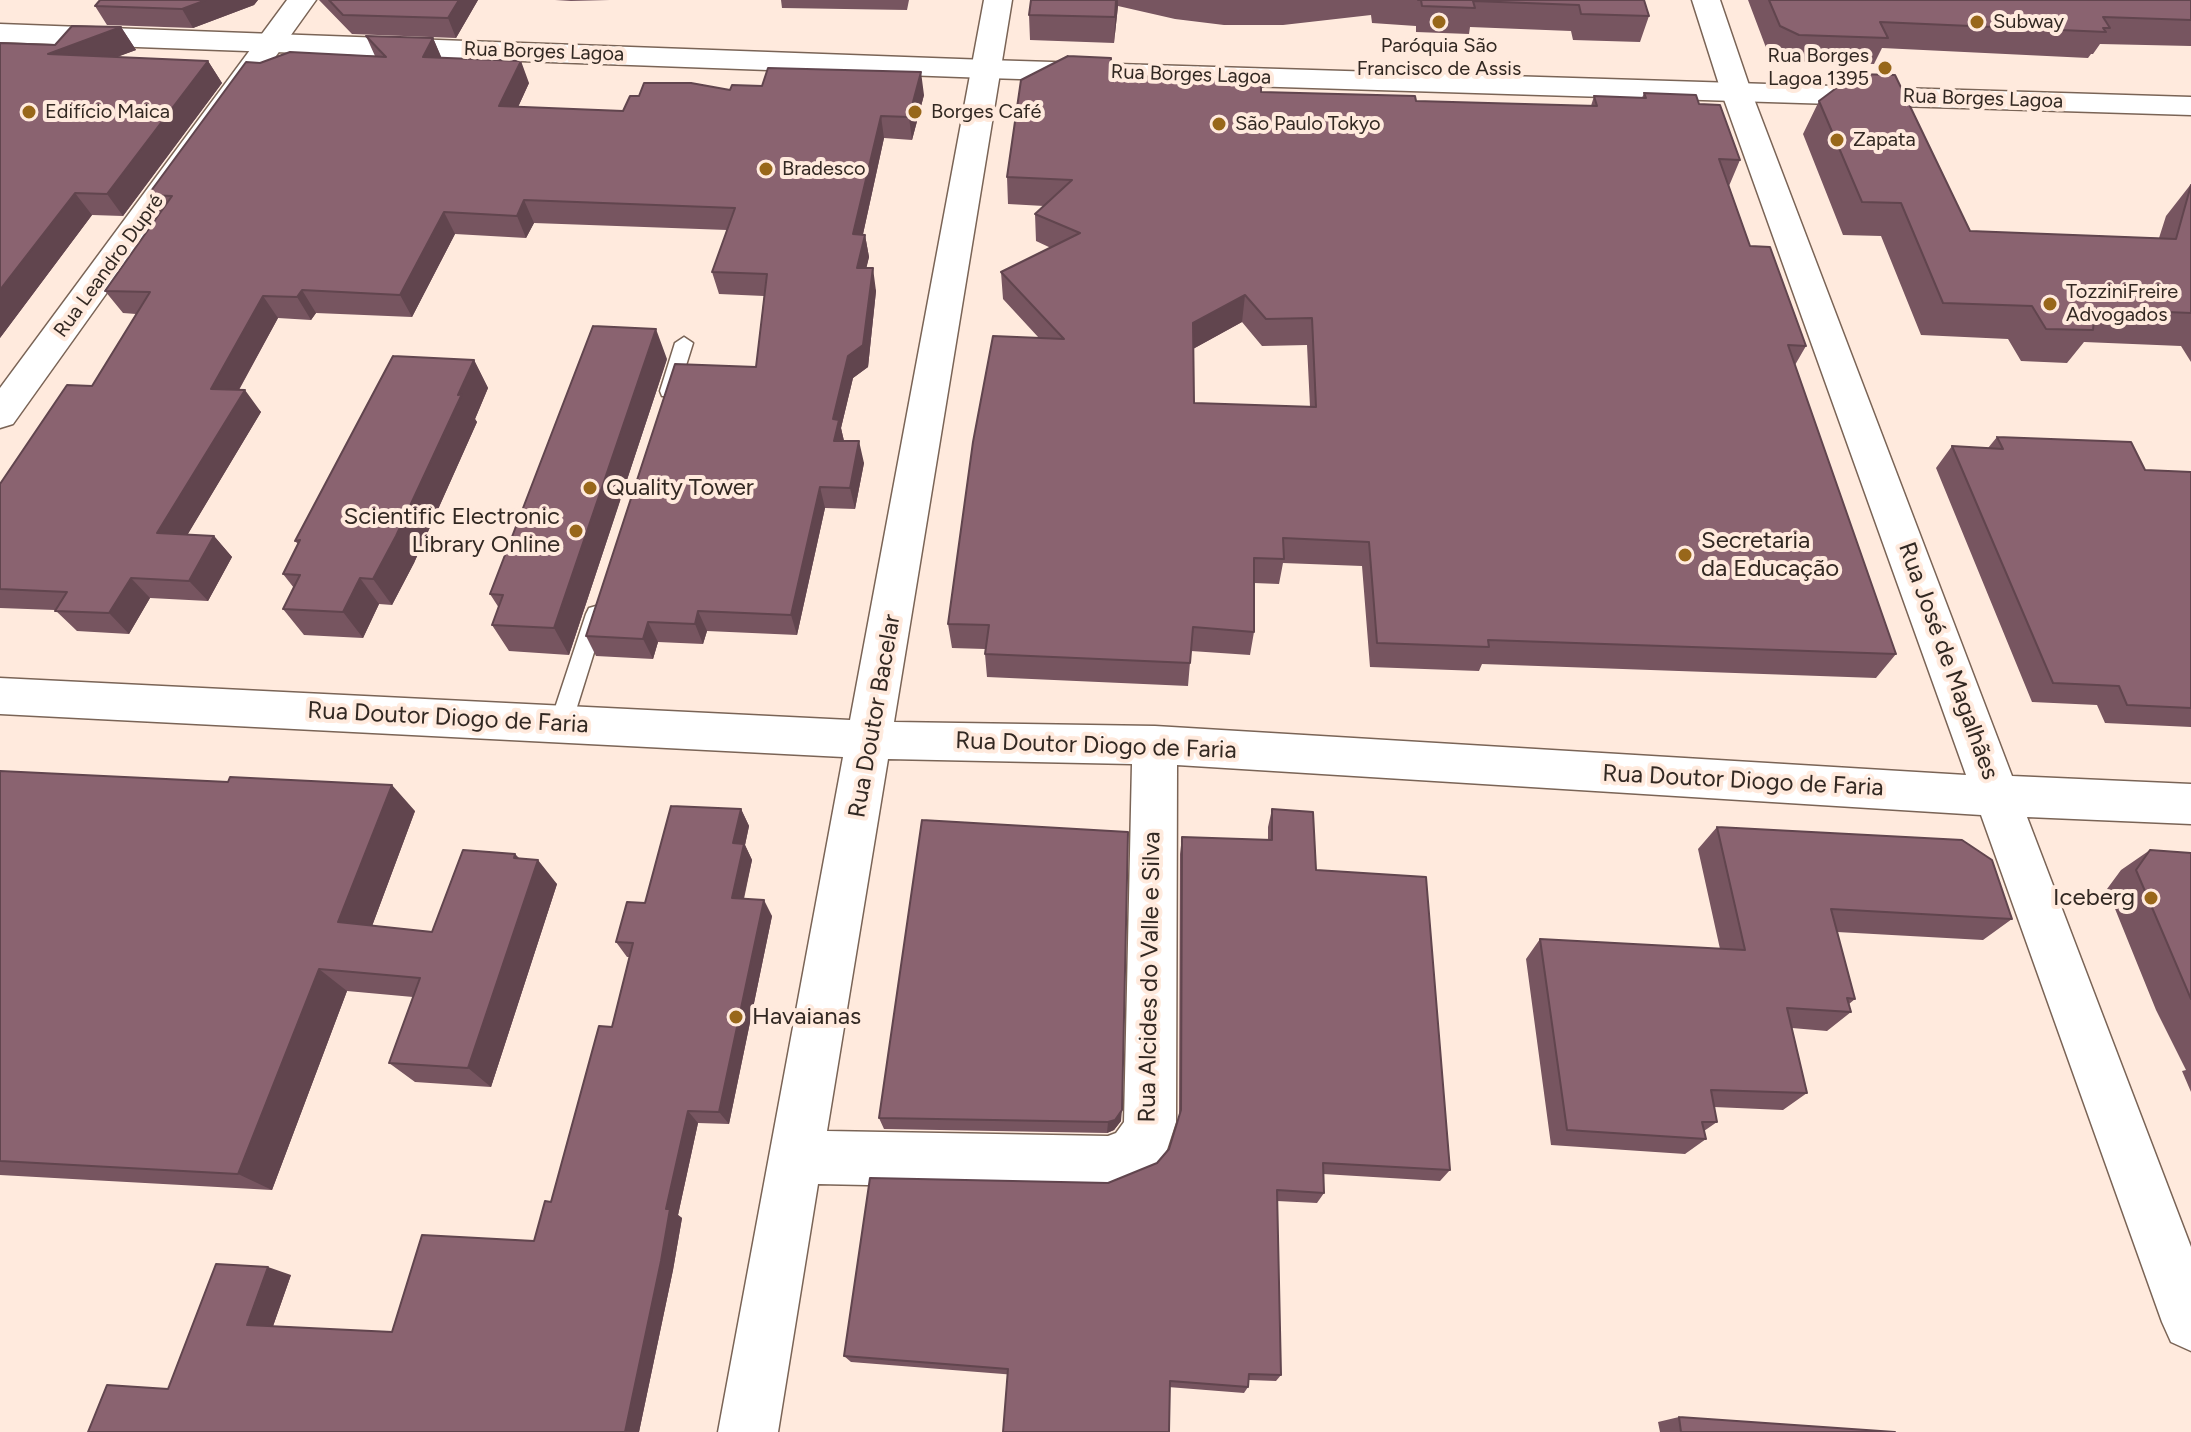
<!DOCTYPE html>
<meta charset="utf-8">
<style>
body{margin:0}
canvas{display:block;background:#ffeadd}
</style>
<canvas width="2191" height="1432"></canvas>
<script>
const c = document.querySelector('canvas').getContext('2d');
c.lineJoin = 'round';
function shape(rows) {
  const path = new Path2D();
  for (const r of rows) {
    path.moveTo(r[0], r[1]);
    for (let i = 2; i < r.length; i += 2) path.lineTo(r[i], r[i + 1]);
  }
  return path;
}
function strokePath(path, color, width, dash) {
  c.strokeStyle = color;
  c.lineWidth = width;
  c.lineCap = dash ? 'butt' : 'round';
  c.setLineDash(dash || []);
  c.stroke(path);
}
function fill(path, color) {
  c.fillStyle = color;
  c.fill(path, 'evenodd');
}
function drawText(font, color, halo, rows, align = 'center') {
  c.font = font + ' Figtree,sans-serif';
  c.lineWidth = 8;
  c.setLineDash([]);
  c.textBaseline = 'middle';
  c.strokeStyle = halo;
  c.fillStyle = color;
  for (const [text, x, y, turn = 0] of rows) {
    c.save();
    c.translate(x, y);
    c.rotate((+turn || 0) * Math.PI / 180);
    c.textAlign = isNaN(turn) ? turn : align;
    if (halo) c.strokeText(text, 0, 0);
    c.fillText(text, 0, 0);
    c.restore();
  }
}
const service = shape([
 [684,337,693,343,678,391,676,396,662,396,660,391,675,343,684,337],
 [596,606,603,608,606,614,572,723,569,730,561,732,553,730,550,723,586,614,589,608,596,606]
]);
const minor = shape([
 [287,0,316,0,13,424,0,428,0,388,287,0],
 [984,0,1012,0,894,722,1155,726,1966,775,1721,91,1692,0,1720,0,1751,91,2012,776,2191,784,2191,824,2027,817,2191,1247,2191,1351,2171,1342,2162,1322,1981,815,1177,765,1176,1122,1164,1159,1153,1172,1108,1190,818,1184,778,1432,718,1432,843,757,0,714,0,678,850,720,984,0],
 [888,759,1132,764,1124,1122,1116,1133,1108,1136,827,1131,888,759]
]);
const tertiary = shape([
 [0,24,987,60,2191,97,2191,115,987,78,0,42,0,24]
]);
strokePath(service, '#7a6456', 3);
strokePath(minor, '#7a6456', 3);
strokePath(tertiary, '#7a6456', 3);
fill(service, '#fff');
fill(minor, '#fff');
fill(tertiary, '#fff');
fill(shape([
 [100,0,258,0,254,5,193,28,107,25,95,6],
 [319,0,478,0,456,38,352,34],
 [555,0,610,0,571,1],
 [781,0,909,0,907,10,782,8],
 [1031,0,1644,0,1649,16,1640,42,1573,40,1571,31,1470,27,1469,34,1416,32,1416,26,1372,23,1371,15,1283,25,1224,25,1175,19,1118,6,1114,43,1030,40,1029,15],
 [1748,0,2191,0,2191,46,2100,44,2093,54,2091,54,2088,58,1882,48,1874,64,1787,61,1768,53],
 [121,27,136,50,116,57,208,61,222,83,123,216,92,215,0,338,55,45],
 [366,36,433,38,441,57,529,83,518,107,623,111,639,96,730,90,924,95,912,140,884,138,863,234,865,235,869,257,866,268,876,291,868,367,853,378,841,428,844,441,864,463,855,509,825,508,797,635,707,631,703,644,658,642,653,659,596,656,586,636,756,367,764,296,719,294,712,272,727,230,534,223,526,238,455,234,412,317,316,313,311,320,278,318,239,390,261,412,187,535,214,536,232,557,208,601,150,598,129,634,77,631,55,610,0,608,0,484,92,386,136,314,123,313,105,291,160,213,148,195,260,63,375,56],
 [1111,75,1261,92,1416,101,1591,106,1594,96,1642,98,1644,93,1699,104,1740,160,1729,186,1750,246,1806,346,1795,365,1896,654,1876,678,1482,664,1479,671,1370,667,1362,566,1283,563,1279,584,1254,583,1254,632,1250,655,1191,651,1188,686,987,677,985,654,985,649,952,648,948,624,1039,338,1003,299,1001,272,1051,248,1036,241,1035,214,1044,206,1008,204,1007,177],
 [1242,322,1262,346,1307,345,1310,407,1194,403,1193,349],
 [1819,101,1970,231,2159,238,2166,216,2191,184,2191,362,2181,346,2084,342,2067,363,2021,361,2008,339,1921,335,1881,236,1843,235,1803,134],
 [667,359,569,655,509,651,492,625,499,608,490,594],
 [474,360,488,388,475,419,477,422,414,563,392,605,379,604,363,638,304,635,283,609,294,588,283,574,298,544,295,541],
 [1997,437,2145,470,2191,472,2191,727,2105,723,2097,705,2032,702,1936,468,1952,446,1988,448],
 [0,771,415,811,372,926,432,932,515,854,519,858,557,884,491,1087,415,1082,389,1063,413,997,347,991,272,1190,0,1175],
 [741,809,749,826,745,845,752,860,744,899,772,916,729,1124,698,1123,678,1215,682,1218,673,1270,639,1432,88,1432,168,1389,291,1275,273,1326,392,1332,534,1241,551,1202,612,1027,630,957,627,957,616,942,645,903],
 [1272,809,1316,870,1450,1170,1440,1181,1323,1174,1324,1193,1317,1203,1277,1201,1281,1375,1276,1381,1249,1380,1248,1387,1244,1393,851,1362,844,1356,1108,1183,1157,1163,1169,1149,1179,1117,1180,854,1182,837,1268,840,1268,827],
 [1717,827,2012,919,1983,940,1837,932,1855,999,1849,1004,1851,1012,1827,1031,1792,1028,1807,1093,1783,1110,1714,1107,1717,1122,1704,1131,1706,1139,1685,1154,1551,1145,1526,959,1540,939,1720,949,1698,849],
 [2150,850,2191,853,2191,1092,2182,1071,2186,1070,2156,1010,2107,889,2121,870],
 [879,1118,1121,1121,1114,1130,1107,1133,884,1129],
 [1679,1417,1895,1432,1660,1432,1658,1422]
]), '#775560');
fill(shape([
 [206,0,258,0,254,5,193,28,182,9],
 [459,0,478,0,456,38,448,18],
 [1116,0,1118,0,1118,6,1114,43],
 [121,27,136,50,64,77,48,54],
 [433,38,443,61,423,57],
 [208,61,222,83,123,216,107,194],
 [521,61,529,83,508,129,499,106],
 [921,72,924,95,912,140,909,117],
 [881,116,884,138,858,257,853,234],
 [75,193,92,215,0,338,0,290],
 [524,200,534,223,526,238,517,216],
 [444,212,455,234,412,317,400,295],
 [865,235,869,257,861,291,857,268],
 [873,268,876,291,868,367,853,378,841,428,844,441,834,441,833,419,848,356],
 [302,290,316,313,311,320,297,297],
 [1245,295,1242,322,1191,350,1193,323],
 [263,296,278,318,227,411,211,389],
 [656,329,667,359,569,655,554,628],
 [474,360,488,388,475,419,477,422,414,563,392,605,373,579],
 [245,390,261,412,176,554,157,533],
 [859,441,864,463,855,509,850,488],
 [820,487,825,508,797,635,791,615],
 [214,536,232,557,208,601,189,581],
 [131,578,150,598,129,634,109,613],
 [360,578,379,604,363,638,343,612],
 [698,611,707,631,703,644,695,624],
 [648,622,658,642,653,659,643,639],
 [392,785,415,811,365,945,338,922],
 [741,809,749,826,745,845,752,860,740,914,732,898,733,843],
 [515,854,533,876,538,860,557,884,491,1087,468,1068],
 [764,900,772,916,729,1124,719,1112],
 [319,969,347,991,272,1190,238,1174],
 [1122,1110,1121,1121,1114,1130,1107,1133,1108,1122],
 [688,1111,698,1123,678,1215,682,1218,673,1270,639,1432,625,1432,666,1209],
 [268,1267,291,1275,271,1332,247,1325]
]), '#61454e');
const building = shape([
 [100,0,206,0,182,9,95,6,100,0],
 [329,0,459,0,448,18,343,15,329,0],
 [1031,0,1116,0,1115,17,1029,15,1031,0],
 [1418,0,1644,0,1649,16,1581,14,1579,5,1473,1,1475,8,1422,6,1421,0,1418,0],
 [1769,0,2191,0,2191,20,2103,17,2110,28,2103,28,2106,32,1880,22,1888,38,1799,35,1780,26,1769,0],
 [72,26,121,27,48,54,208,61,107,194,75,193,0,290,0,43,55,45,72,26],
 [366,36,433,38,423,57,521,61,499,106,623,111,630,96,639,96,644,83,691,83,730,90,732,85,762,86,768,68,921,72,909,117,881,116,853,234,865,235,857,268,873,268,863,345,848,356,833,419,839,420,834,441,859,441,850,488,820,487,791,615,698,611,695,624,648,622,643,639,586,636,675,364,756,367,767,274,712,272,735,208,524,200,517,216,444,212,400,295,302,290,297,297,263,296,211,389,245,390,157,533,214,536,189,581,131,578,109,613,55,611,67,592,0,589,0,484,67,385,92,386,150,292,105,291,172,196,148,195,246,62,260,63,290,52,386,57,366,36],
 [1068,56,1111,58,1110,75,1261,81,1261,92,1415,96,1416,101,1597,106,1594,96,1646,98,1644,93,1696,95,1699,104,1720,105,1740,160,1719,159,1750,246,1770,247,1806,346,1788,345,1896,654,1488,640,1489,647,1377,643,1369,542,1283,538,1284,559,1254,558,1254,632,1193,627,1190,663,985,654,989,625,948,624,973,442,993,336,1064,339,1001,272,1080,233,1035,214,1072,180,1007,177,1021,80,1068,56],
 [1245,295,1266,319,1312,318,1316,407,1194,403,1193,323,1245,295],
 [1855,74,1895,75,1970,231,2176,239,2191,185,2191,313,2095,309,2093,330,2046,329,2032,306,1943,303,1901,203,1862,202,1819,101,1855,74],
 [593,326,656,329,554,628,492,625,503,595,490,594,593,326],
 [393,356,474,360,458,395,462,394,396,536,373,579,360,578,343,612,283,609,300,575,283,574,300,540,295,541,393,356],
 [1997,437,2131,442,2145,470,2191,472,2191,708,2127,705,2119,686,2053,683,1952,446,2003,449,1997,437],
 [0,771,228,782,230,777,392,785,338,922,432,932,463,850,515,854,514,858,538,860,468,1068,389,1063,420,978,319,969,238,1174,0,1161,0,771],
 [671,806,741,809,733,843,744,844,732,898,764,900,719,1112,688,1111,666,1209,670,1209,661,1261,625,1432,88,1432,107,1385,168,1389,216,1264,268,1267,247,1325,392,1332,422,1235,534,1241,545,1201,551,1202,599,1026,612,1027,633,943,616,942,627,902,645,903,671,806],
 [1272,809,1313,812,1316,870,1426,877,1450,1170,1323,1163,1324,1193,1277,1190,1281,1375,1249,1374,1248,1387,1170,1381,1169,1432,1003,1432,1008,1369,844,1356,870,1178,1108,1183,1157,1163,1169,1149,1181,1110,1182,837,1272,840,1272,809],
 [922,820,1128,832,1122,1110,1115,1120,1108,1122,879,1118,922,820],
 [1717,827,1962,840,1992,860,2012,919,1831,909,1855,999,1847,998,1851,1012,1787,1008,1807,1093,1711,1090,1717,1122,1702,1122,1706,1139,1567,1130,1540,939,1745,950,1717,827],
 [2150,850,2191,853,2191,999,2136,870,2150,850],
 [1679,1417,1895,1432,1681,1432,1679,1417]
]);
fill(building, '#8a6370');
strokePath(building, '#61454e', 2);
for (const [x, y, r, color] of [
 [1439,22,8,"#98671a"],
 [1977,22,8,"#98671a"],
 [1885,68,8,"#98671a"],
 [29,112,8,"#98671a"],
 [915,112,8,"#98671a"],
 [1219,124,8,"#98671a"],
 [1837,140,8,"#98671a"],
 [766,169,8,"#98671a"],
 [2050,304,8,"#98671a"],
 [590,488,8,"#98671a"],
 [576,531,8,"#98671a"],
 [1685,555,8,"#98671a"],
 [2151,898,8,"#98671a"],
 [736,1017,8,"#98671a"]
]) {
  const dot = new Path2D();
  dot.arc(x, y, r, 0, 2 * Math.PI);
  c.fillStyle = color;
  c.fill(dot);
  strokePath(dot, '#ffeadd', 3);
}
drawText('20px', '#322822', '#ffeadd', [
 ["Subway",1993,22],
 ["Paróquia São",1439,46,"center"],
 ["Francisco de Assis",1439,69,"center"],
 ["Rua Borges",1869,56,"right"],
 ["Lagoa 1395",1869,79,"right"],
 ["Edifício Maica",45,112],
 ["Borges Café",931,112],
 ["São Paulo Tokyo",1235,124],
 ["Zapata",1853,140],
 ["Bradesco",782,169],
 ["TozziniFreire",2066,292],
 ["Advogados",2066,315]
], 'left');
drawText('20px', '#322822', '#ffeadd', [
 ["Rua Borges Lagoa",544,52,2],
 ["Rua Borges Lagoa",1191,75,2],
 ["Rua Borges Lagoa",1983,99,2],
 ["Rua Leandro Dupré",109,266,-54]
]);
drawText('24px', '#322822', '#ffeadd', [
 ["Quality Tower",606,488],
 ["Scientific Electronic",560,517,"right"],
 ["Library Online",560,545,"right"],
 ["Secretaria",1701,541],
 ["da Educação",1701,569],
 ["Iceberg",2135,898,"right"],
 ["Havaianas",752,1017]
], 'left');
drawText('24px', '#322822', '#ffeadd', [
 ["Rua José de Magalhães",1948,661,70],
 ["Rua Doutor Bacelar",875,716,-80],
 ["Rua Doutor Diogo de Faria",448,718,3],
 ["Rua Doutor Diogo de Faria",1096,746,2],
 ["Rua Doutor Diogo de Faria",1743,781,3],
 ["Rua Alcides do Valle e Silva",1150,977,-89]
]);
</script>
